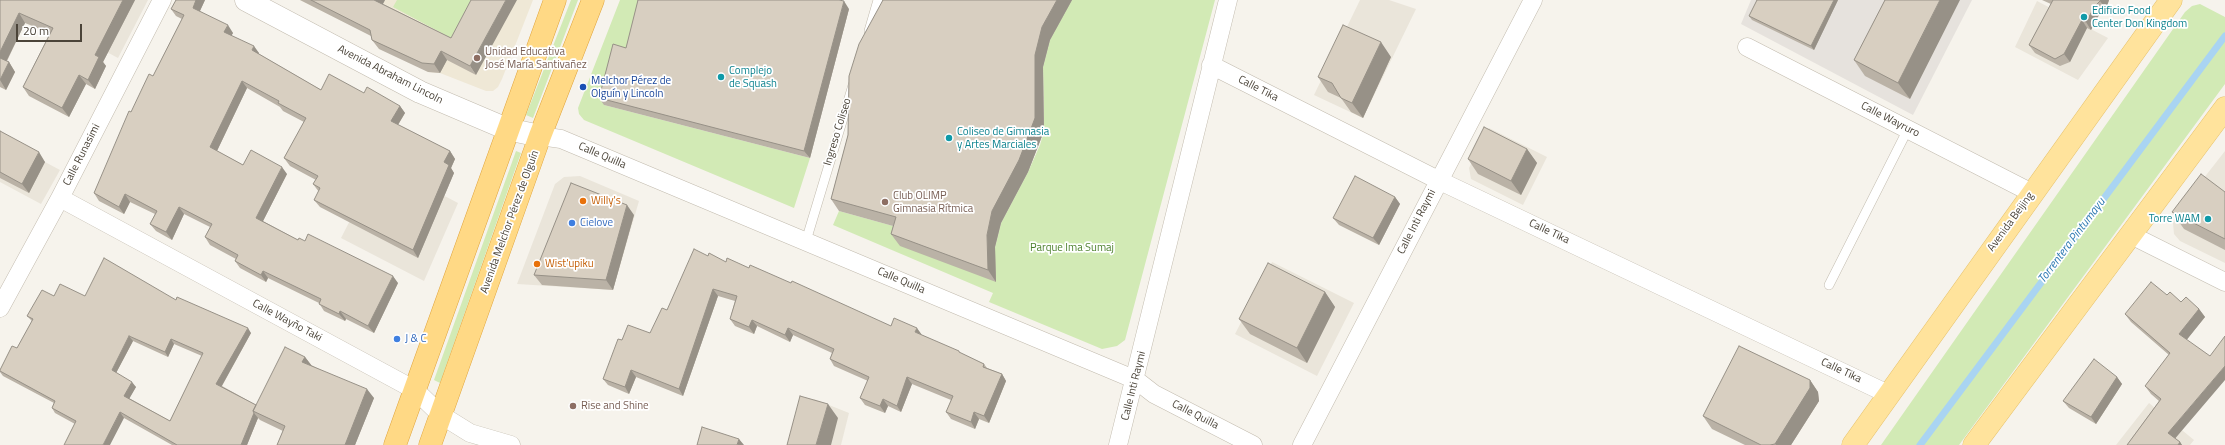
<!DOCTYPE html>
<meta charset="utf-8">
<style>
body{margin:0}
#map{position:relative;width:2225px;height:445px;overflow:hidden;background:#f6f3ec;font-family:"Titillium Web",sans-serif}
canvas{display:block}
.scale{position:absolute;left:16px;top:24px;width:66px;height:18px;box-sizing:border-box;border:2px solid #4b4439;border-top:0;padding-left:5px;font-size:12px;line-height:14px;white-space:nowrap;color:#4b4439;-webkit-text-stroke:3px #fff;paint-order:stroke}
</style>
<div id="map">
<canvas width="2225" height="445"></canvas>
<div class="scale">20 m</div>
</div>
<script>
const c = document.querySelector('canvas').getContext('2d');
c.lineJoin = 'round';
function fill(path, color) {
  c.fillStyle = color;
  c.fill(path, 'evenodd');
}
function shape(rows) {
  const path = new Path2D();
  for (const r of rows) {
    path.moveTo(r[0], r[1]);
    for (let i = 2; i < r.length; i += 2) path.lineTo(r[i], r[i + 1]);
  }
  return path;
}
function strokePath(path, color, width, dash) {
  c.strokeStyle = color;
  c.lineWidth = width;
  c.lineCap = dash ? 'butt' : 'round';
  c.setLineDash(dash || []);
  c.stroke(path);
}
function drawText(font, color, halo, rows, align = 'center') {
  c.font = font + ' "Titillium Web",sans-serif';
  c.lineWidth = 3.5;
  c.setLineDash([]);
  c.textBaseline = 'middle';
  c.strokeStyle = halo;
  c.fillStyle = color;
  for (const [text, x, y, turn = 0] of rows) {
    c.save();
    c.translate(x, y);
    c.rotate((+turn || 0) * Math.PI / 180);
    c.textAlign = isNaN(turn) ? turn : align;
    if (halo) c.strokeText(text, 0, 0);
    c.fillText(text, 0, 0);
    c.restore();
  }
}
fill(shape([
 [88,0,148,0,118,58,71,33],
 [1360,0,1389,0,1416,9,1363,118,1314,95],
 [2037,1,2108,38,2078,80,2015,47],
 [1489,128,1547,157,1523,205,1471,179,1469,168],
 [0,138,60,170,41,204,0,182],
 [2225,151,2225,263,2180,241,2174,234,2173,223,2178,211],
 [380,162,458,203,424,281,341,238],
 [580,176,639,201,613,290,517,284,555,184,564,177],
 [1272,262,1354,303,1317,376,1235,334],
 [814,399,849,413,841,445,801,445],
 [2149,403,2194,440,2190,445,2116,445]
]), '#eae5da');
fill(shape([
 [1751,0,1972,0,1913,115,1741,24]
]), '#e6e2dd');
fill(shape([
 [300,0,533,0,502,79,498,87,493,91,486,91,440,73,428,72,376,38]
]), '#efe8d6');
fill(shape([
 [397,0,471,0,451,38,393,7],
 [571,0,578,0,533,118,526,115],
 [620,0,645,0,604,105,810,158,794,208,584,120,579,114,578,108],
 [1071,0,1215,0,1125,340,1117,346,1102,349,989,302,993,293,833,225,839,211,904,229,995,247,1001,223,1028,172,1040,145,1044,131,1044,113,1043,67,1050,40],
 [2200,4,2225,17,2225,84,1959,445,1881,445,2185,12,2192,6],
 [516,151,521,153,440,383,434,380]
]), '#d2eab5');
strokePath(shape([
 [1920,445,2225,36]
]), '#a9d4f2', 7);
const service = shape([
 [869,31,878,0],
 [806,241,853,85],
 [1829,285,1908,129]
]);
const minor = shape([
 [1747,47,2032,193],
 [1211,65,1438,180,1888,394],
 [540,136,561,139,1136,380,1154,394,1253,445],
 [60,198,415,390,441,415,470,433,511,445],
 [2131,235,2225,282],
 [0,308,60,198,162,0],
 [1118,445,1228,0],
 [1302,445,1533,0]
]);
const tertiary = shape([
 [246,0,420,92,507,129,540,136]
]);
const primary = shape([
 [1853,445,2171,0],
 [1974,445,2225,108]
]);
const trunk = shape([
 [395,445,555,0],
 [430,445,540,136,593,0]
]);
strokePath(service, '#c2bbae', 10);
strokePath(minor, '#c2bbae', 19);
strokePath(tertiary, '#c2bbae', 23);
strokePath(primary, '#e6c16a', 23);
strokePath(trunk, '#e0a43c', 23);
strokePath(service, '#fff', 9);
strokePath(minor, '#fff', 18);
strokePath(tertiary, '#fff', 22);
strokePath(primary, '#ffe39c', 22);
strokePath(trunk, '#ffd985', 22);
fill(shape([
 [0,0,135,0,103,62,106,66,95,89,86,84,69,117,29,96,23,87,50,33,25,23,7,61,9,62,15,72,6,90,0,87],
 [176,0,205,0,200,11,233,33,231,36,259,53,259,54,321,90,364,93,400,106,405,113,398,125,450,151,455,159,451,168,454,173,418,258,320,207,314,200,319,192,313,184,316,180,290,166,284,158,304,122,283,111,280,107,247,88,217,151,243,165,287,174,263,221,298,240,398,283,374,333,346,319,345,321,324,311,319,303,268,278,266,282,240,268,235,261,236,259,210,245,205,237,210,227,184,214,172,240,156,231,150,224,155,214,130,202,124,214,99,201,94,193,131,112,153,76,182,19,176,16,171,9],
 [300,0,385,0,383,4,451,38,476,75,447,60,440,73,428,72,379,49,372,40,371,36],
 [883,0,1072,0,1050,40,1043,67,1044,131,1028,172,1001,223,995,247,996,282,900,246,891,234,893,226,839,211,831,199,848,135],
 [1838,0,1814,50,1752,20,1749,16],
 [1885,0,1910,99,1865,76,1854,60],
 [2042,0,2109,0,2106,9,2100,13,2091,30,2087,28,2070,62,2060,66,2035,53,2029,45,2051,4],
 [849,9,810,158,604,105,599,98],
 [1391,57,1363,118,1351,112,1341,98,1328,92,1318,77],
 [0,131,45,162,29,193,0,178],
 [1527,149,1537,163,1521,195,1478,174,1468,159],
 [2225,192,2225,250,2184,229,2172,212],
 [1395,197,1400,204,1379,245,1339,225,1333,218],
 [634,215,613,290,542,285,534,275],
 [708,256,726,262,891,326,922,335,984,364,987,368,1002,374,1006,381,989,423,979,419,975,429,951,419,946,412,951,400,912,384,901,412,888,406,885,413,865,405,860,398,868,381,834,366,830,359,832,353,793,335,790,342,757,326,754,334,735,326,730,319,735,301,718,296,683,396,636,377,629,394,608,385,603,379,622,340,650,333,667,310],
 [1325,292,1335,307,1307,363,1250,334,1239,319],
 [54,296,85,296,176,300,251,333,222,386,256,405,305,357,311,365,374,398,355,445,277,445,283,431,260,420,258,418,247,445,172,445,124,418,75,424,55,413,52,408,54,403,3,376,0,372,0,370,17,348,32,321,27,316],
 [133,341,168,357,174,344,202,356,170,421,129,398,136,387,116,373],
 [2181,302,2199,309,2205,317,2187,339,2175,438,2180,442,2182,445,2127,445,2159,401,2151,394,2145,386,2169,355,2131,322,2125,314],
 [2117,377,2122,384,2096,424,2069,408,2063,401],
 [1810,380,1818,392,1819,401,1791,445,1745,445,1712,429,1703,416]
]), '#bab2a6');
fill(shape([
 [123,0,135,0,103,62,106,66,95,89,88,80,95,55],
 [196,0,205,0,198,15,193,8],
 [374,0,385,0,380,9],
 [506,0,517,0,476,75,470,66],
 [1057,0,1072,0,1050,40,1043,67,1044,131,1028,172,1001,223,995,247,996,282,988,270,987,235,992,211,1042,27],
 [1834,0,1838,0,1814,50,1811,46],
 [1940,0,1960,0,1910,99,1898,83],
 [2101,0,2109,0,2106,9,2100,1],
 [844,1,849,9,810,158,804,151],
 [2095,6,2100,13,2091,30,2086,22],
 [19,13,25,23,4,66,0,60,0,52],
 [2082,20,2087,28,2070,62,2064,54],
 [228,25,233,33,229,40,224,32],
 [1381,42,1391,57,1363,118,1352,103],
 [254,46,259,53,257,58,252,50],
 [441,51,447,60,440,73,434,64],
 [9,62,15,72,6,90,0,80],
 [79,75,86,84,69,117,62,108],
 [242,81,247,88,215,155,210,147],
 [400,106,405,113,396,128,391,121],
 [1527,149,1537,163,1521,195,1511,181],
 [450,151,455,159,451,168,454,173,418,258,413,250,444,162],
 [39,152,45,162,29,193,22,184],
 [282,167,287,174,261,225,256,218],
 [125,194,130,202,124,214,119,207],
 [1395,197,1400,204,1379,245,1373,238],
 [627,205,634,215,613,290,606,280],
 [179,207,184,214,172,240,166,232],
 [263,271,268,278,266,282,261,275],
 [393,276,398,283,374,333,368,326],
 [713,289,718,296,683,396,679,389],
 [1325,292,1335,307,1307,363,1297,348],
 [2199,309,2205,317,2185,342,2179,334],
 [340,311,346,319,345,321,339,314],
 [752,320,757,326,754,334,749,327],
 [248,328,251,333,220,389,216,384],
 [788,328,793,335,790,342,785,335],
 [917,328,922,335,915,332],
 [129,336,133,341,115,375,112,370],
 [171,339,174,344,168,357,165,352],
 [305,357,312,366,302,362],
 [2225,366,2225,380,2173,441,2168,433],
 [631,370,636,377,629,394,625,387],
 [1002,374,1006,381,989,423,984,416],
 [907,377,912,384,901,412,897,406],
 [2117,377,2122,384,2096,424,2091,417],
 [1810,380,1818,392,1819,401,1791,445,1776,445,1775,444],
 [132,382,136,387,128,401,124,396],
 [367,389,374,398,355,445,345,445],
 [883,399,888,406,885,413,880,406],
 [828,404,838,418,831,445,816,445],
 [120,412,124,418,110,445,103,445],
 [974,412,979,419,975,429,971,422],
 [254,413,258,418,247,445,241,445],
 [739,439,744,445,737,445],
 [2180,442,2182,445,2178,445]
]), '#979187');
const building = shape([
 [0,0,123,0,95,55,99,57,88,80,79,75,62,108,23,87,53,28,19,13,0,52,0,0],
 [176,0,196,0,193,8,228,25,224,32,254,46,252,50,321,90,329,74,364,93,367,87,400,106,391,121,450,151,444,162,449,165,413,250,314,200,320,188,313,184,318,176,284,158,306,118,278,103,279,101,242,81,210,147,243,165,251,150,282,167,256,218,298,240,299,238,305,241,308,234,393,276,368,326,340,311,339,314,319,304,321,299,263,271,261,275,235,261,238,255,205,237,212,224,179,207,166,232,150,224,157,211,125,194,119,207,94,193,129,111,131,112,149,74,153,76,184,15,171,9,176,0],
 [311,0,374,0,451,38,471,0,506,0,470,66,441,51,434,64,422,63,372,40,370,30,311,0],
 [638,0,839,0,844,1,804,151,599,98,613,44,626,48,638,0],
 [883,0,1057,0,1042,27,1035,55,1035,118,1019,160,992,211,987,235,988,270,891,234,896,217,831,199,848,135,849,76,859,44,883,0],
 [1757,0,1834,0,1811,46,1749,16,1757,0],
 [1885,0,1940,0,1898,83,1854,60,1885,0],
 [2053,0,2101,0,2095,6,2086,22,2082,20,2064,54,2055,59,2029,45,2053,0],
 [1343,25,1381,42,1352,103,1341,98,1332,83,1318,77,1343,25],
 [0,58,9,62,0,80,0,58],
 [1484,127,1527,149,1511,181,1468,159,1484,127],
 [0,131,39,152,22,184,0,172,0,131],
 [2201,174,2225,192,2225,239,2172,212,2201,174],
 [1355,176,1395,197,1373,238,1333,218,1355,176],
 [571,183,627,205,606,280,534,275,571,183],
 [694,249,708,256,709,253,726,262,727,258,749,268,750,265,791,283,792,281,891,326,894,318,917,328,915,332,959,351,959,352,984,364,983,367,1002,374,984,416,974,412,971,422,946,412,953,396,907,377,897,406,883,399,880,406,860,398,869,377,830,359,834,349,788,328,785,335,752,320,749,327,730,319,737,296,713,289,679,389,631,370,625,387,603,379,618,339,622,340,628,325,650,333,662,308,667,310,694,249],
 [104,258,176,300,177,297,248,328,216,384,256,405,253,411,254,413,241,445,177,445,120,412,103,445,64,445,76,421,52,408,55,401,0,371,0,370,12,346,17,348,33,319,27,316,42,290,54,296,60,284,85,296,104,258],
 [129,336,165,352,171,339,203,353,170,421,124,396,132,382,112,370,129,336],
 [1268,263,1325,292,1297,348,1239,319,1268,263],
 [2151,282,2167,295,2170,292,2181,302,2186,297,2199,309,2179,334,2210,356,2225,336,2225,366,2168,433,2180,442,2178,445,2127,445,2161,399,2145,386,2170,353,2125,314,2151,282],
 [1739,346,1810,380,1810,388,1775,444,1770,445,1761,445,1703,416,1739,346],
 [285,347,305,357,302,362,367,389,345,445,277,445,285,426,253,411,285,347],
 [2094,359,2117,377,2091,417,2063,401,2094,359],
 [800,396,828,404,816,445,787,445,800,396],
 [702,427,739,439,737,445,697,445,702,427]
]);
fill(building, '#d8cfc1');
strokePath(building, '#979187', 1);
for (const [x, y, r, color] of [
 [2084,17,4,"#0f9aa8"],
 [477,58,4,"#8d6e63"],
 [721,77,4,"#0f9aa8"],
 [583,87,4,"#1a4fb4"],
 [949,138,4,"#0f9aa8"],
 [583,201,4,"#e8710a"],
 [885,202,4,"#8d6e63"],
 [2208,219,4,"#0f9aa8"],
 [572,223,4,"#3f7fe0"],
 [537,264,4,"#e8710a"],
 [397,339,4,"#3f7fe0"],
 [573,406,4,"#8d6e63"]
]) {
  const dot = new Path2D();
  dot.arc(x, y, r, 0, 2 * Math.PI);
  c.fillStyle = color;
  c.fill(dot);
  strokePath(dot, '#fff', 1.5);
}
drawText('11px', '#0d838f', '#fff', [
 ["Edificio Food",2092,11],
 ["Center Don Kingdom",2092,24],
 ["Complejo",729,71],
 ["de Squash",729,84],
 ["Coliseo de Gimnasia",957,132],
 ["y Artes Marciales",957,145],
 ["Torre WAM",2200,219,"right"]
], 'left');
drawText('11px', '#785e54', '#fff', [
 ["Unidad Educativa",485,52],
 ["José María Santivañez",485,65],
 ["Club OLIMP",893,196],
 ["Gimnasia Rítmica",893,209],
 ["Rise and Shine",581,406]
], 'left');
drawText('11px', '#4b4439', '#fff', [
 ["Avenida Abraham Lincoln",390,75,27],
 ["Calle Tika",1258,89,27],
 ["Calle Wayruro",1890,120,27],
 ["Ingreso Coliseo",838,132,-73],
 ["Calle Runasimi",82,155,-63],
 ["Calle Quilla",602,156,23],
 ["Avenida Melchor Pérez de Olguín",510,222,-70],
 ["Calle Inti Raymi",1417,222,-63],
 ["Avenida Beijing",2011,222,-54],
 ["Calle Tika",1549,232,25],
 ["Calle Quilla",901,281,23],
 ["Calle Wayño Taki",287,321,28],
 ["Calle Tika",1841,371,25],
 ["Calle Inti Raymi",1134,386,-76],
 ["Calle Quilla",1195,415,27]
]);
drawText('11px', '#164399', '#fff', [
 ["Melchor Pérez de",591,81],
 ["Olguín y Lincoln",591,94]
], 'left');
drawText('11px', '#c56008', '#fff', [
 ["Willy's",591,201],
 ["Wist'upiku",545,264]
], 'left');
drawText('11px', '#366cbe', '#fff', [
 ["Cielove",580,223],
 ["J & C",405,339]
], 'left');
drawText('11px', '#4a7f2a', '#fff', [
 ["Parque Ima Sumaj",1072,248]
]);
drawText('italic 12px', '#2e7ab2', '#fff', [
 ["Torrentera Pintumayu",2072,241,-53]
]);
</script>
